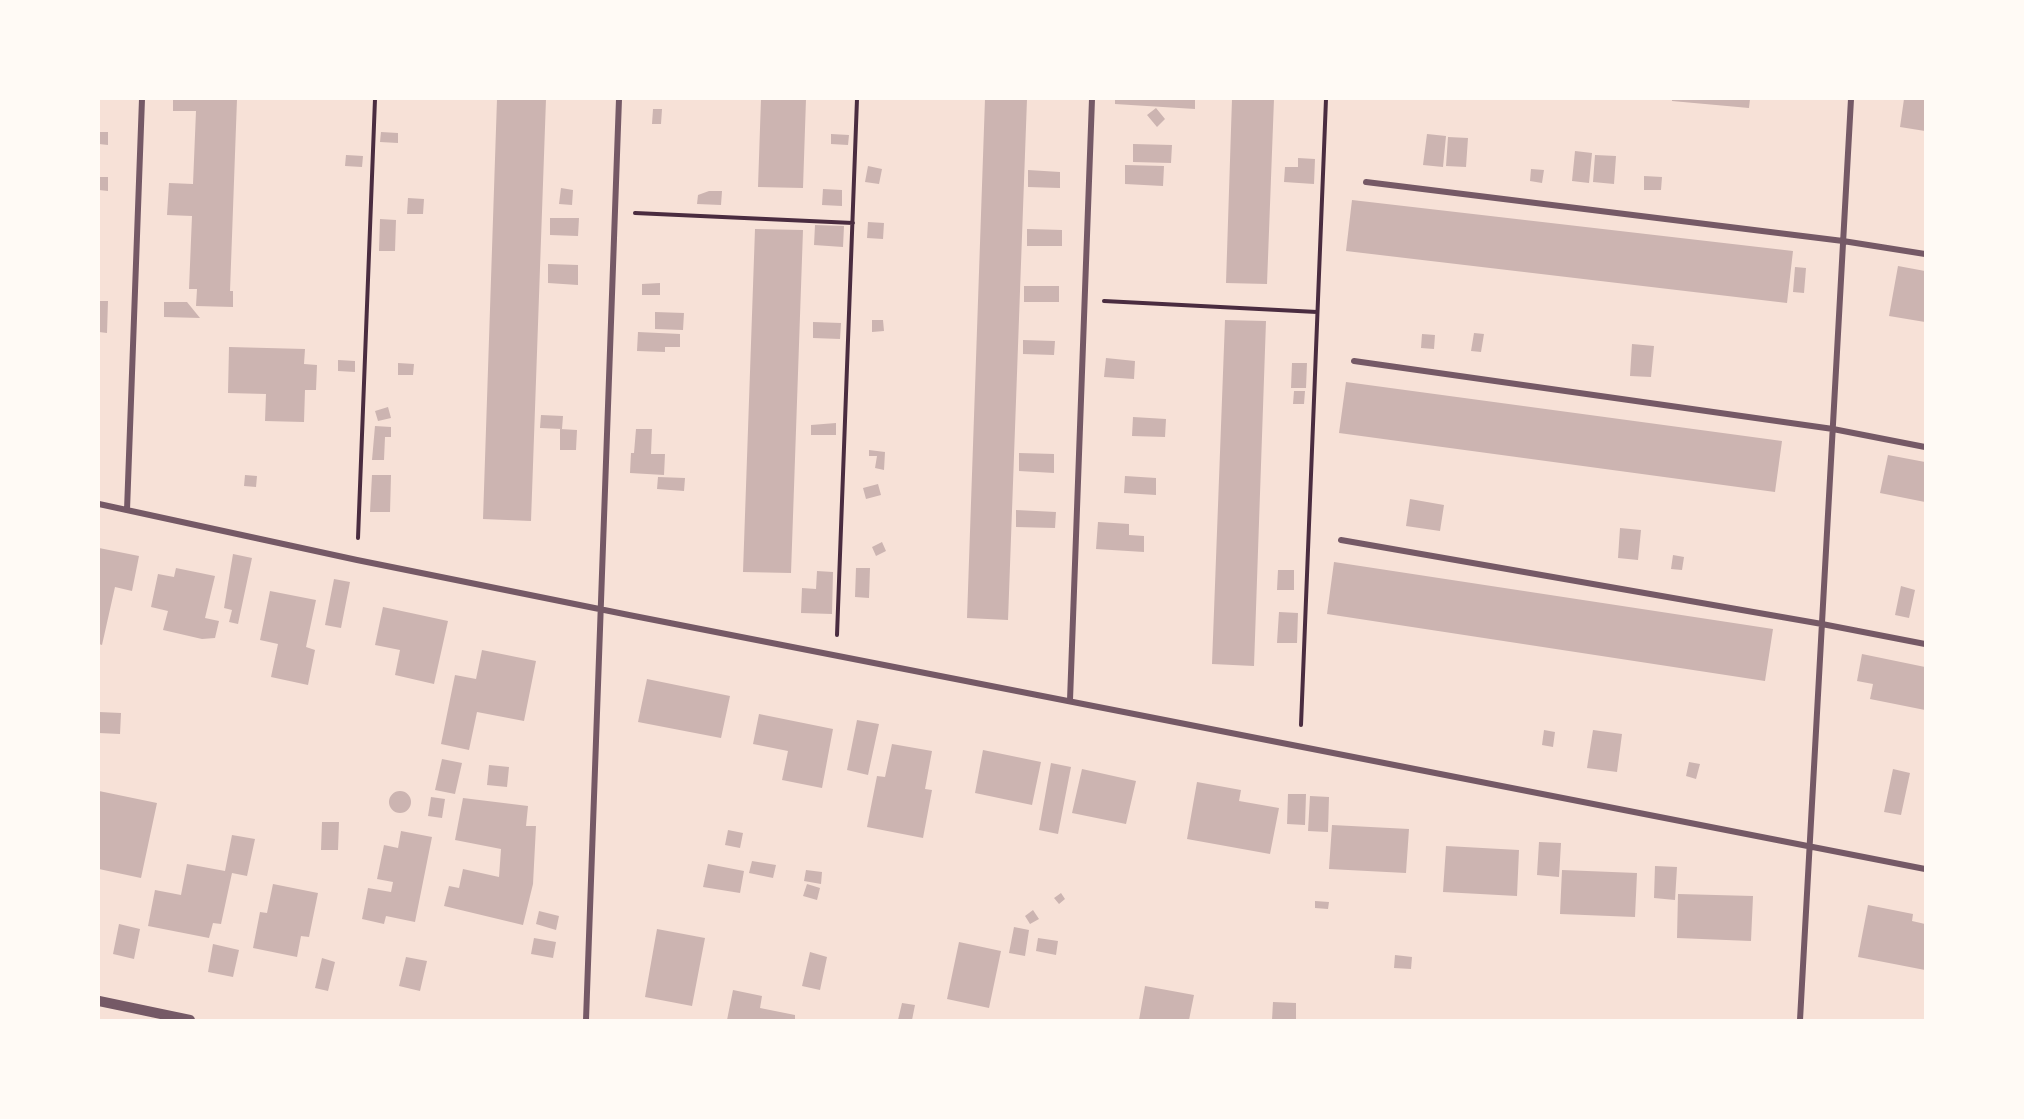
<!DOCTYPE html>
<style>
body{margin:0}
#map{position:relative;width:2024px;height:1119px;overflow:hidden;background:#f7e1d7;font-family:"Archivo Narrow",sans-serif}
canvas{display:block}
.frame{position:absolute;inset:0;border:100px solid #fffaf5;pointer-events:none}
</style>
<div id="map">
<canvas width="2024" height="1119"></canvas>
<div class="frame"></div>
</div>
<script>
const c = document.querySelector('canvas').getContext('2d');
c.lineJoin = 'round';
function fill(path, color) {
  c.fillStyle = color;
  c.fill(path, 'evenodd');
}
function shape(rows) {
  const path = new Path2D();
  for (const r of rows) {
    if (r.length === 3) {
      path.moveTo(r[0] + r[2], r[1]);
      path.arc(r[0], r[1], r[2], 0, 2 * Math.PI);
      continue;
    }
    path.moveTo(r[0], r[1]);
    for (let i = 2; i < r.length; i += 2) path.lineTo(r[i], r[i + 1]);
  }
  return path;
}
function strokePath(path, color, width, dash) {
  c.strokeStyle = color;
  c.lineWidth = width;
  c.lineCap = dash ? 'butt' : 'round';
  c.setLineDash(dash || []);
  c.stroke(path);
}
fill(shape([
 [173,99,237,99,230,291,233,291,233,307,196,306,197,289,189,289,192,216,167,215,169,183,193,184,196,111,173,111],
 [497,99,546,99,531,521,483,519],
 [761,99,806,99,803,188,758,187],
 [985,99,1027,99,1008,620,967,618],
 [1115,99,1195,99,1195,109,1115,104],
 [1232,99,1274,99,1267,284,1226,283],
 [1672,99,1750,99,1749,108,1672,101],
 [1904,99,1925,99,1925,131,1900,127],
 [1156,108,1165,119,1157,127,1147,115],
 [653,109,662,109,661,124,652,124],
 [99,132,108,132,108,145,99,144],
 [381,132,398,133,398,143,380,142],
 [831,134,849,135,848,145,831,144],
 [1427,134,1446,136,1443,167,1423,165],
 [1448,137,1468,138,1466,167,1446,166],
 [1133,144,1172,145,1171,163,1133,162],
 [1575,151,1592,153,1589,183,1572,181],
 [346,155,363,156,362,167,345,166],
 [1595,155,1616,156,1614,184,1593,182],
 [1298,158,1315,159,1314,184,1284,182,1285,167,1298,167],
 [1125,165,1164,166,1163,186,1125,184],
 [868,166,882,169,879,184,865,182],
 [1531,169,1544,170,1542,183,1530,181],
 [1028,170,1060,172,1060,188,1028,187],
 [1644,176,1662,177,1661,190,1644,190],
 [99,177,108,177,108,191,99,190],
 [561,188,573,190,572,205,559,204],
 [823,189,842,190,842,206,822,205],
 [709,191,722,191,721,205,697,204,698,195],
 [408,198,424,199,423,214,407,214],
 [1352,200,1793,251,1787,303,1346,251],
 [550,218,579,218,578,236,550,235],
 [380,219,396,220,395,251,379,251],
 [868,222,884,223,883,239,867,238],
 [815,225,844,226,843,247,814,245],
 [755,229,803,230,791,573,743,572],
 [1027,229,1062,230,1062,246,1027,246],
 [548,264,578,265,578,285,548,283],
 [1898,266,1925,271,1925,322,1889,316],
 [1795,267,1806,268,1804,293,1793,292],
 [660,283,660,295,642,295,642,284],
 [1024,286,1059,286,1059,302,1024,302],
 [99,301,108,301,107,333,99,332],
 [164,302,187,302,200,318,164,317],
 [655,312,684,313,683,330,655,329],
 [872,320,883,320,884,331,872,332],
 [1225,320,1266,321,1254,666,1212,664],
 [813,322,841,323,840,339,813,338],
 [638,332,680,334,680,347,665,347,665,352,637,351],
 [1474,333,1484,334,1481,352,1471,351],
 [1422,334,1435,335,1434,349,1421,348],
 [1023,340,1055,341,1054,355,1023,354],
 [1632,344,1654,346,1651,377,1630,376],
 [229,347,305,349,304,364,317,365,316,390,305,390,304,422,265,421,266,394,228,393],
 [1106,358,1135,361,1134,379,1104,377],
 [338,360,355,361,355,372,338,371],
 [398,363,414,364,413,375,398,375],
 [1292,363,1307,363,1306,388,1291,388],
 [1346,382,1782,441,1775,492,1339,433],
 [1294,391,1305,391,1304,404,1293,404],
 [388,407,391,418,378,421,375,411],
 [541,415,563,416,562,429,540,428],
 [1133,417,1166,419,1165,437,1132,436],
 [836,423,836,435,811,435,811,425],
 [375,426,391,427,391,437,385,437,384,460,372,460],
 [560,429,577,430,576,450,560,450],
 [636,429,652,429,651,454,665,454,664,475,630,473,631,453,634,453],
 [869,450,885,452,884,470,875,468,877,456,869,456],
 [1019,453,1054,454,1054,473,1019,471],
 [1888,455,1925,462,1925,502,1880,493],
 [245,475,257,476,256,487,244,486],
 [372,475,391,475,390,512,370,512],
 [1125,476,1156,478,1156,495,1124,493],
 [658,477,685,478,684,491,657,489],
 [878,484,881,495,866,499,863,488],
 [1410,499,1444,505,1440,531,1406,526],
 [1016,510,1056,512,1055,528,1016,527],
 [1098,522,1129,524,1129,535,1144,536,1144,552,1096,549],
 [1620,528,1641,530,1638,560,1618,558],
 [882,542,886,551,876,556,872,547],
 [99,548,139,556,132,591,115,587,102,645,99,644],
 [233,554,252,558,238,624,229,622,232,610,224,608],
 [1673,555,1684,557,1682,570,1671,569],
 [1334,562,1773,629,1765,681,1327,614],
 [176,568,215,576,205,618,219,621,215,638,202,639,163,630,168,611,151,607,158,574,174,577],
 [856,568,870,568,869,598,855,597],
 [1278,570,1294,570,1294,590,1277,590],
 [817,571,833,572,832,614,801,613,802,588,816,589],
 [334,579,350,582,341,628,325,625],
 [1901,586,1915,590,1909,618,1895,615],
 [270,591,316,600,306,647,315,650,308,685,271,677,278,644,260,640],
 [383,607,448,621,434,684,395,675,400,650,375,645],
 [1279,612,1298,613,1297,643,1277,643],
 [482,650,536,661,524,721,477,712,469,750,441,744,455,675,476,679],
 [1862,654,1925,667,1925,710,1870,699,1873,684,1857,681],
 [647,679,730,696,721,738,638,722],
 [99,712,121,713,120,734,99,733],
 [759,714,833,729,822,788,782,780,788,751,753,744],
 [857,720,879,724,868,775,847,770],
 [1544,730,1555,732,1553,747,1542,745],
 [1593,730,1622,734,1617,772,1587,768],
 [892,744,932,751,925,789,932,790,923,838,867,827,877,776,885,777],
 [983,750,1041,762,1032,805,975,793],
 [442,759,462,763,455,794,435,790],
 [1689,762,1700,764,1696,779,1686,776],
 [1051,763,1071,767,1058,834,1039,830],
 [489,765,509,767,507,787,487,785],
 [1082,769,1136,781,1126,824,1072,813],
 [1893,769,1910,773,1901,815,1884,812],
 [1197,782,1241,790,1239,801,1279,808,1270,854,1187,839],
 [400,802,11],
 [99,791,157,803,141,878,99,869],
 [1288,794,1306,794,1305,825,1287,824],
 [1310,796,1329,797,1328,832,1308,831],
 [431,797,445,799,442,818,428,816],
 [463,798,528,806,526,826,536,826,533,884,523,925,444,906,449,886,459,888,463,869,499,877,501,849,455,840],
 [322,822,339,822,338,850,321,850],
 [1332,825,1409,829,1406,873,1329,869],
 [728,830,743,833,740,848,725,845],
 [401,831,432,837,415,922,386,916,384,924,362,919,368,888,391,892,393,882,377,879,384,845,398,848],
 [232,835,255,839,247,876,232,873,221,924,213,923,209,938,148,926,155,890,181,895,187,864,225,871],
 [1539,842,1561,843,1559,877,1537,875],
 [1446,846,1519,850,1517,896,1443,892],
 [752,861,776,865,773,878,749,873],
 [708,864,744,871,740,893,703,887],
 [1655,866,1677,867,1675,900,1654,898],
 [806,870,822,872,821,884,804,881],
 [1562,870,1637,873,1635,917,1560,914],
 [273,884,318,893,309,937,301,936,297,957,253,948,260,912,267,913],
 [807,884,820,888,817,900,803,896],
 [1061,893,1065,899,1059,904,1054,898],
 [1678,894,1753,896,1751,941,1677,938],
 [1315,901,1329,902,1328,909,1315,908],
 [1868,905,1913,914,1912,921,1925,924,1925,970,1858,957],
 [1033,910,1039,919,1030,924,1025,916],
 [539,911,559,916,556,930,536,924],
 [119,924,140,929,134,959,113,954],
 [1014,927,1029,930,1025,956,1009,953],
 [657,929,705,938,692,1006,645,997],
 [534,938,556,942,553,958,531,954],
 [1038,938,1058,941,1056,955,1036,951],
 [959,942,1001,951,989,1008,947,999],
 [213,944,239,950,233,977,208,972],
 [810,952,827,957,820,990,802,986],
 [1395,955,1412,957,1411,969,1394,968],
 [406,957,427,961,420,991,399,986],
 [322,958,335,962,328,991,315,988],
 [1145,986,1194,995,1189,1020,1139,1020],
 [733,990,762,996,760,1008,795,1015,795,1020,727,1020],
 [1273,1002,1296,1003,1296,1020,1272,1020],
 [902,1003,915,1005,912,1020,898,1020]
]), '#ccb4b1');
strokePath(shape([
 [635,213,853,223],
 [1104,301,1317,312],
 [358,538,375,99],
 [837,635,857,99],
 [1301,725,1326,99]
]), '#4a2c40', 4);
strokePath(shape([
 [1366,182,1843,241,1925,254],
 [1354,361,1833,429,1925,447],
 [99,504,357,560,629,615,1925,869],
 [127,510,142,99],
 [1341,540,1822,624,1925,644],
 [1070,700,1092,99],
 [586,1020,619,99],
 [1800,1020,1851,99]
]), '#755966', 6);
strokePath(shape([
 [99,1001,190,1020]
]), '#755966', 10);
</script>
